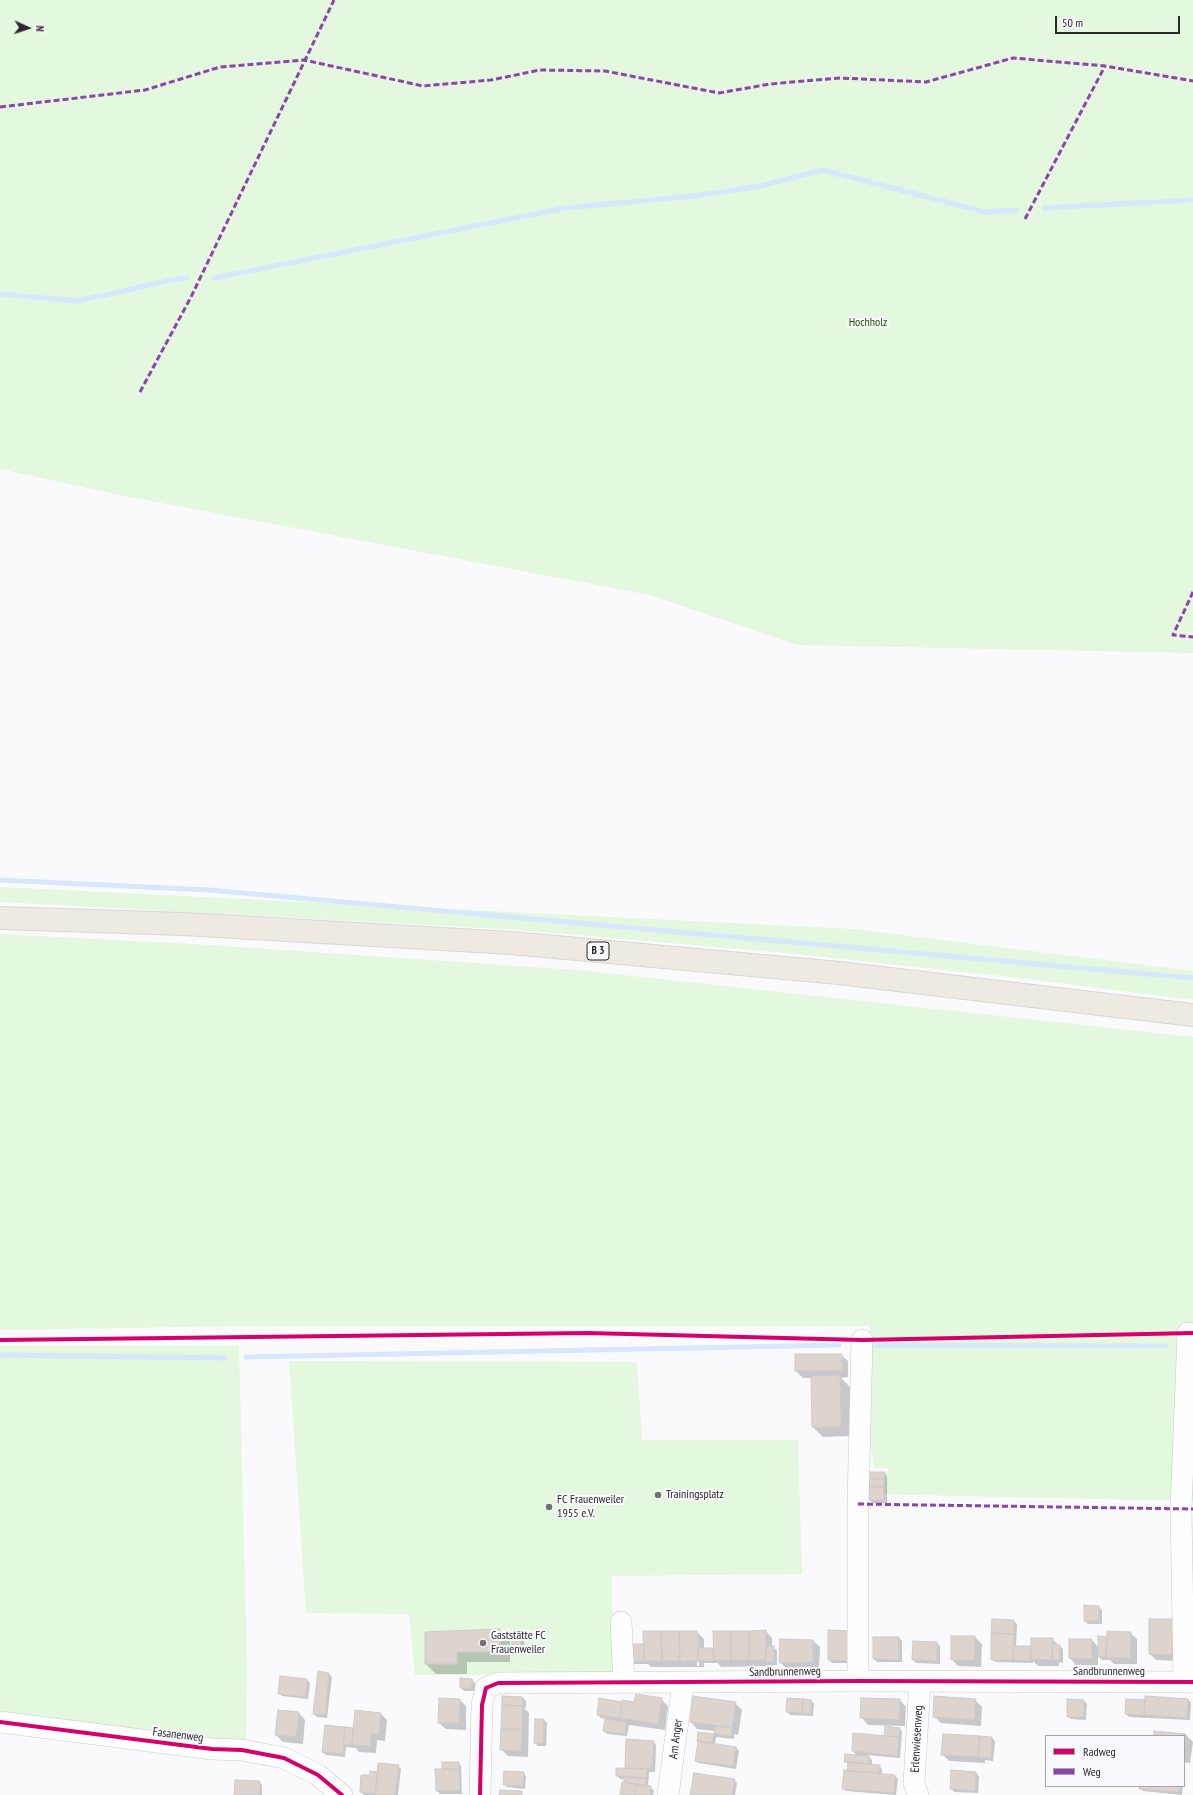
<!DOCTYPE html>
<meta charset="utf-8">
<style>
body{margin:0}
#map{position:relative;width:1193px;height:1795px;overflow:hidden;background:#fafafd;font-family:"PT Sans Narrow",sans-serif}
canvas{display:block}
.legend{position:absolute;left:1045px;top:1735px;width:140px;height:52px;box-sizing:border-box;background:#f9f9fe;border:1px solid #a6a6aa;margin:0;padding:5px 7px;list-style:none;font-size:12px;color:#29292c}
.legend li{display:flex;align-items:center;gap:8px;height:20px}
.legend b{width:20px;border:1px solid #a6a6aa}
.north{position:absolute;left:8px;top:8px;width:40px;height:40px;-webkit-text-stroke:3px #f9f9fe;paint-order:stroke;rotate:93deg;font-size:11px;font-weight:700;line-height:16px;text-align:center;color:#29292c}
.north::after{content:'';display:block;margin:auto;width:14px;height:18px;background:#29292c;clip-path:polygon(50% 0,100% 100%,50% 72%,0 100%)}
.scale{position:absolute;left:1055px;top:16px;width:125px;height:18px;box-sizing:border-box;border:2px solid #29292c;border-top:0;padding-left:5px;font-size:12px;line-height:14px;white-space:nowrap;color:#29292c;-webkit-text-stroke:3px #f9f9fe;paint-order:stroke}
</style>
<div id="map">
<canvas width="1193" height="1795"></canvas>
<ul class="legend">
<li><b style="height:5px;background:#d6006c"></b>Radweg</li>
<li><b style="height:5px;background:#8e44ad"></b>Weg</li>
</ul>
<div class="north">N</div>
<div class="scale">50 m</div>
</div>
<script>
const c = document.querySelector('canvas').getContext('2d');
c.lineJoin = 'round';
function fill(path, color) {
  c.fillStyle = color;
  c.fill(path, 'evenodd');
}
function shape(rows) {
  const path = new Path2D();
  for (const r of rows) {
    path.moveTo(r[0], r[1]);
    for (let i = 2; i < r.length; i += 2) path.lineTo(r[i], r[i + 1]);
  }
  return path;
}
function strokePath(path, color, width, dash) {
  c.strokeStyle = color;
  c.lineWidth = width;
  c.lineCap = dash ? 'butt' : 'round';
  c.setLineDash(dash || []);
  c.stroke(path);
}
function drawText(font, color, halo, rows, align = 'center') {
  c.font = font + ' "PT Sans Narrow",sans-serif';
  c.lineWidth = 4;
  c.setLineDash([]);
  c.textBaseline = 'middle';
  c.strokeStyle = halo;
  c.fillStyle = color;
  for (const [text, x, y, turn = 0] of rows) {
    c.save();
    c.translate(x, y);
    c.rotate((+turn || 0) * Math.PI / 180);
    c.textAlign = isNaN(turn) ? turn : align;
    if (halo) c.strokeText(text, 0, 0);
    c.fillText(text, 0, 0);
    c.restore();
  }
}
fill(shape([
 [0,0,1193,0,1193,653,797,645,650,595,124,496,0,469],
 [0,887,854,929,1193,971,1193,1000,1020,978,797,954,519,930,0,902],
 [0,934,209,945,577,970,1193,1037,1193,1501,867,1494,890,1468,874,1468,868,1430,870,1326,239,1326,0,1330],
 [0,1346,239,1346,247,1666,246,1744,0,1712],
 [289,1361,637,1362,642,1440,798,1440,802,1574,612,1576,613,1674,415,1675,409,1614,306,1613]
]), '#e4f7df');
fill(shape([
 [796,1355,841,1355,848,1361,848,1377,841,1378,850,1387,850,1436,823,1437,813,1427,812,1378,803,1378,796,1371],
 [884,1473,887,1476,887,1503,873,1503,870,1500],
 [1099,1607,1102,1610,1102,1624,1088,1624,1085,1621],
 [1172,1620,1179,1627,1178,1661,1156,1660,1150,1654],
 [1014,1621,1017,1624,1016,1647,1030,1647,1052,1639,1063,1649,1063,1663,1059,1662,1059,1666,1038,1666,1033,1661,1033,1663,995,1662,992,1659],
 [500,1630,510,1641,510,1662,467,1662,467,1674,436,1674,426,1664],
 [766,1631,772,1638,772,1647,777,1650,777,1665,773,1665,773,1666,721,1667,718,1663,704,1663,704,1667,651,1667,648,1664,633,1664,630,1661,643,1645,644,1647,697,1632,698,1633,696,1633,697,1666,699,1666,698,1633,704,1639,704,1649,714,1649],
 [829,1631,852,1663,832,1663,829,1660],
 [1130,1633,1137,1639,1137,1664,1114,1664,1110,1660,1102,1660,1098,1655,1098,1665,1076,1665,1070,1658,1092,1640,1099,1648,1108,1638],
 [952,1637,975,1637,982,1644,981,1667,958,1666,952,1660],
 [899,1638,902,1641,902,1662,877,1662,874,1659],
 [521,1639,524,1642,524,1654,516,1655,513,1652],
 [781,1640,813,1641,820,1647,819,1668,787,1669,780,1662],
 [937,1643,940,1646,940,1664,916,1663,913,1660],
 [319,1673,329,1674,332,1677,327,1718,317,1717,314,1714],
 [307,1680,310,1683,308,1699,282,1696,279,1693],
 [472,1680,475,1683,475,1691,464,1691,461,1688],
 [523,1698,526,1701,526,1708,524,1708,529,1713,528,1757,508,1756,501,1749],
 [661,1699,668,1706,665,1730,629,1725,627,1736,607,1734,604,1731,606,1719,601,1718,598,1715,621,1703,635,1703],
 [1188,1699,1191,1703,1190,1720,1129,1717,1126,1714,1127,1700],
 [460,1700,466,1706,466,1730,446,1729,439,1723],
 [811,1700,814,1704,813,1716,790,1715,787,1711],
 [900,1700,906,1707,905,1726,868,1725,862,1718],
 [975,1700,982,1707,981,1726,941,1723,934,1716],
 [1084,1701,1087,1704,1086,1720,1071,1719,1068,1716],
 [735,1703,742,1710,738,1735,734,1734,734,1739,716,1737,715,1744,736,1747,739,1751,736,1769,699,1763,696,1760,699,1733,714,1735,715,1731,697,1729,691,1722],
 [299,1713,305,1720,303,1744,283,1742,276,1735],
 [381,1714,387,1720,385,1741,377,1740,376,1753,359,1752,356,1748,346,1747,345,1757,326,1755,323,1752,353,1728,354,1730],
 [544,1720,547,1723,546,1746,538,1746,535,1743],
 [899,1729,902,1732,900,1758,867,1755,872,1760,872,1765,879,1766,882,1769,882,1775,895,1776,898,1779,896,1795,846,1791,843,1788,849,1765,845,1761,857,1756,853,1751,854,1734,885,1737],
 [1155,1733,1186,1735,1193,1742,1190,1763,1184,1762,1184,1736,1155,1736],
 [992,1738,995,1741,993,1761,985,1760,985,1763,949,1761,942,1754],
 [627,1740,653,1742,656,1745,655,1772,649,1772,648,1787,654,1790,653,1795,621,1795,625,1779,620,1779,617,1776,626,1769],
 [458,1763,461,1766,462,1794,440,1794,437,1791,443,1770],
 [398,1766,401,1769,398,1795,364,1795,361,1792,378,1773],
 [523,1773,526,1776,525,1789,507,1787,504,1784],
 [976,1773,979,1776,978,1793,954,1792,951,1788],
 [734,1780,737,1783,735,1795,691,1795],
 [259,1782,262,1785,262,1795,235,1795],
 [1140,1786,1183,1786,1182,1795,1143,1791]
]), '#0003');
strokePath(shape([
 [1044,208,1193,200],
 [214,278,566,208,694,196,760,186,822,170,986,212,1017,210],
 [0,294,77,301,177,279,187,278],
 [0,880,209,890,1193,978],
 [872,1345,1166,1346],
 [0,1355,225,1358],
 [246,1357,839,1345]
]), '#d7e7fe', 5);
const building = shape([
 [795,1354,842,1354,842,1371,795,1371,795,1354],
 [840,1375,841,1427,812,1427,811,1376,840,1375],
 [870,1472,885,1472,884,1479,869,1479,870,1472],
 [869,1479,884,1479,884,1487,869,1487,869,1479],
 [869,1487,884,1487,884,1500,869,1500,869,1487],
 [1084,1605,1099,1606,1099,1621,1084,1621,1084,1605],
 [992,1619,1014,1620,1014,1634,991,1633,992,1619],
 [1149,1619,1172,1619,1172,1655,1149,1654,1149,1619],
 [500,1629,500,1652,457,1652,457,1664,425,1664,425,1632,500,1629],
 [766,1630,766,1660,749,1660,749,1631,766,1630],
 [828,1630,850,1631,850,1661,828,1660,828,1630],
 [643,1631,661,1631,662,1661,644,1661,643,1631],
 [661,1631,679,1631,680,1661,662,1661,661,1631],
 [679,1631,697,1631,698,1661,680,1661,679,1631],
 [713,1631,731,1631,731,1660,714,1661,713,1631],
 [731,1631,749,1631,749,1660,731,1660,731,1631],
 [1107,1631,1131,1632,1130,1658,1106,1658,1107,1631],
 [991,1633,1014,1634,1013,1660,991,1660,991,1633],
 [951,1636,975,1636,975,1660,951,1660,951,1636],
 [1098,1636,1107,1637,1106,1657,1098,1657,1098,1636],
 [873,1637,899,1637,899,1660,873,1659,873,1637],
 [512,1638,521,1638,521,1652,512,1652,512,1638],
 [1031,1638,1053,1638,1052,1660,1031,1659,1031,1638],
 [780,1639,813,1640,813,1662,779,1663,780,1639],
 [1069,1639,1092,1639,1092,1659,1069,1658,1069,1639],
 [913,1641,937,1642,937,1661,912,1660,913,1641],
 [629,1644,643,1644,644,1661,629,1661,629,1644],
 [1053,1645,1060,1645,1060,1660,1052,1660,1053,1645],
 [774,1646,774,1662,766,1662,766,1647,774,1646],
 [1014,1646,1031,1646,1031,1661,1013,1660,1014,1646],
 [698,1648,713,1648,714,1661,698,1661,698,1648],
 [318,1671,329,1673,325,1715,313,1714,318,1671],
 [280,1676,307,1679,305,1697,278,1694,280,1676],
 [460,1678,472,1679,472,1688,460,1688,460,1678],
 [636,1694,662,1698,658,1724,620,1718,622,1700,634,1702,636,1694],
 [502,1696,523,1697,523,1706,502,1705,502,1696],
 [693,1696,736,1702,732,1728,690,1722,693,1696],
 [934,1696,976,1699,974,1720,933,1717,934,1696],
 [1145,1696,1188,1699,1187,1718,1144,1715,1145,1696],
 [439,1698,460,1699,459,1723,438,1723,439,1698],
 [599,1698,622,1702,620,1718,597,1715,599,1698],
 [787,1698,803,1699,802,1713,786,1712,787,1698],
 [861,1698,900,1699,899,1720,860,1718,861,1698],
 [803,1699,811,1700,811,1714,802,1713,803,1699],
 [1067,1699,1084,1700,1084,1717,1067,1717,1067,1699],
 [1126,1699,1145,1700,1144,1715,1125,1714,1126,1699],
 [502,1705,523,1706,522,1729,501,1729,502,1705],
 [278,1710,299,1712,296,1737,275,1735,278,1710],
 [355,1710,381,1713,379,1735,371,1734,370,1746,352,1745,355,1710],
 [535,1719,544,1719,543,1743,534,1743,535,1719],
 [605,1719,626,1722,625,1734,603,1731,605,1719],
 [325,1725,345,1727,343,1754,322,1752,325,1725],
 [715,1726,732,1728,731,1737,714,1734,715,1726],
 [885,1726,900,1728,899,1737,884,1736,885,1726],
 [345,1727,353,1728,352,1745,343,1745,345,1727],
 [501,1729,522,1729,521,1751,500,1750,501,1729],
 [1154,1731,1186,1734,1184,1757,1184,1736,1154,1736,1154,1731],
 [698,1732,714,1734,712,1743,697,1741,698,1732],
 [853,1733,899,1737,897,1756,852,1751,853,1733],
 [943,1734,980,1736,978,1757,941,1755,943,1734],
 [980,1736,992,1737,991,1758,978,1757,980,1736],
 [626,1739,654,1741,652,1769,625,1768,626,1739],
 [698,1741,736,1747,733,1766,695,1761,698,1741],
 [845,1754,869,1756,869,1764,844,1762,845,1754],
 [442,1762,459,1762,459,1769,442,1769,442,1762],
 [848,1762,880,1765,879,1773,847,1771,848,1762],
 [378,1763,399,1765,395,1795,375,1795,378,1763],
 [616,1768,647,1769,646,1778,616,1776,616,1768],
 [435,1769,459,1769,460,1791,436,1791,435,1769],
 [844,1770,895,1775,894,1793,842,1789,844,1770],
 [951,1770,976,1772,975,1791,950,1789,951,1770],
 [370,1771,378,1772,375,1794,360,1792,361,1775,370,1775,370,1771],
 [504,1771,524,1772,523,1786,503,1785,504,1771],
 [694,1773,735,1779,732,1795,690,1795,694,1773],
 [624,1777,646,1778,645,1786,624,1782,624,1777],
 [235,1780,260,1781,259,1795,234,1795,235,1780],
 [622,1782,636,1784,635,1795,620,1795,622,1782],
 [636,1784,651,1786,650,1795,635,1795,636,1784],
 [1139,1786,1180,1786,1179,1792,1139,1789,1139,1786],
 [500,1790,522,1791,522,1795,499,1795,500,1790]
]);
fill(building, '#ddd4cd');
strokePath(building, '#cccbcb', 1);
const minor = shape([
 [621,1622,624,1683],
 [858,1681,858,1504,862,1340],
 [1184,1682,1181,1509,1188,1333],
 [0,1722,212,1749,242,1750,284,1758,318,1775,342,1795],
 [480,1795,482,1705,486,1688,498,1683,858,1681,1193,1682],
 [668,1795,683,1683],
 [918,1795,914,1783,920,1682]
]);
const major = shape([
 [0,918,184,924,511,943,839,973,1193,1015]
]);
strokePath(minor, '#c8c8cc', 22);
strokePath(major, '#d7d7d8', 24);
strokePath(minor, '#fefeff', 21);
strokePath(major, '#efeae1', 22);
strokePath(shape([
 [0,107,145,90,220,67,304,60,423,86,491,80,540,70,605,71,719,93,770,84,840,78,926,82,1013,58,1105,66,1193,81],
 [1025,219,1105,66],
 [140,392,191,297,334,0],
 [1193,592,1173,635,1193,637],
 [858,1504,1193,1509]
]), '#8e44ad', 3, [6, 3]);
strokePath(shape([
 [0,1340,588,1333,862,1340,1193,1333],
 [0,1722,212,1749,242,1750,284,1758,318,1775,342,1795],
 [480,1795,482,1705,486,1688,498,1683,858,1681,1193,1682]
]), '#d6006c', 4);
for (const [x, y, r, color] of [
 [658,1495,4,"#727275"],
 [549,1507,4,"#727275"],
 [483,1643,4,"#727275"]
]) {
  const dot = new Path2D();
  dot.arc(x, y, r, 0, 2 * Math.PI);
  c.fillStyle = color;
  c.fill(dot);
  strokePath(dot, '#f9f9fe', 1.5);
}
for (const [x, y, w] of [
 [598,951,22]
]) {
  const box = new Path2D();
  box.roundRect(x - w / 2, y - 9, w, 18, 3);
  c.fillStyle = '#f9f9fe';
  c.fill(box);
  strokePath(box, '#29292c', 1);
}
drawText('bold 11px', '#29292c', null, [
 ["B 3",598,951]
]);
drawText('12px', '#215006', '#f9f9fe', [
 ["Hochholz",868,323]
]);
drawText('12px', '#29292c', '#f9f9fe', [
 ["Trainingsplatz",666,1495],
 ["FC Frauenweiler",557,1500],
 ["1955 e.V.",557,1514],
 ["Gaststätte FC",491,1636],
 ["Frauenweiler",491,1650]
], 'left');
drawText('12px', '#29292c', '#f9f9fe', [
 ["Sandbrunnenweg",785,1672,-1],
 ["Sandbrunnenweg",1109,1672],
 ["Fasanenweg",178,1735,7],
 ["Am Anger",676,1739,-83],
 ["Erlenwiesenweg",917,1739,-87]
]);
</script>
